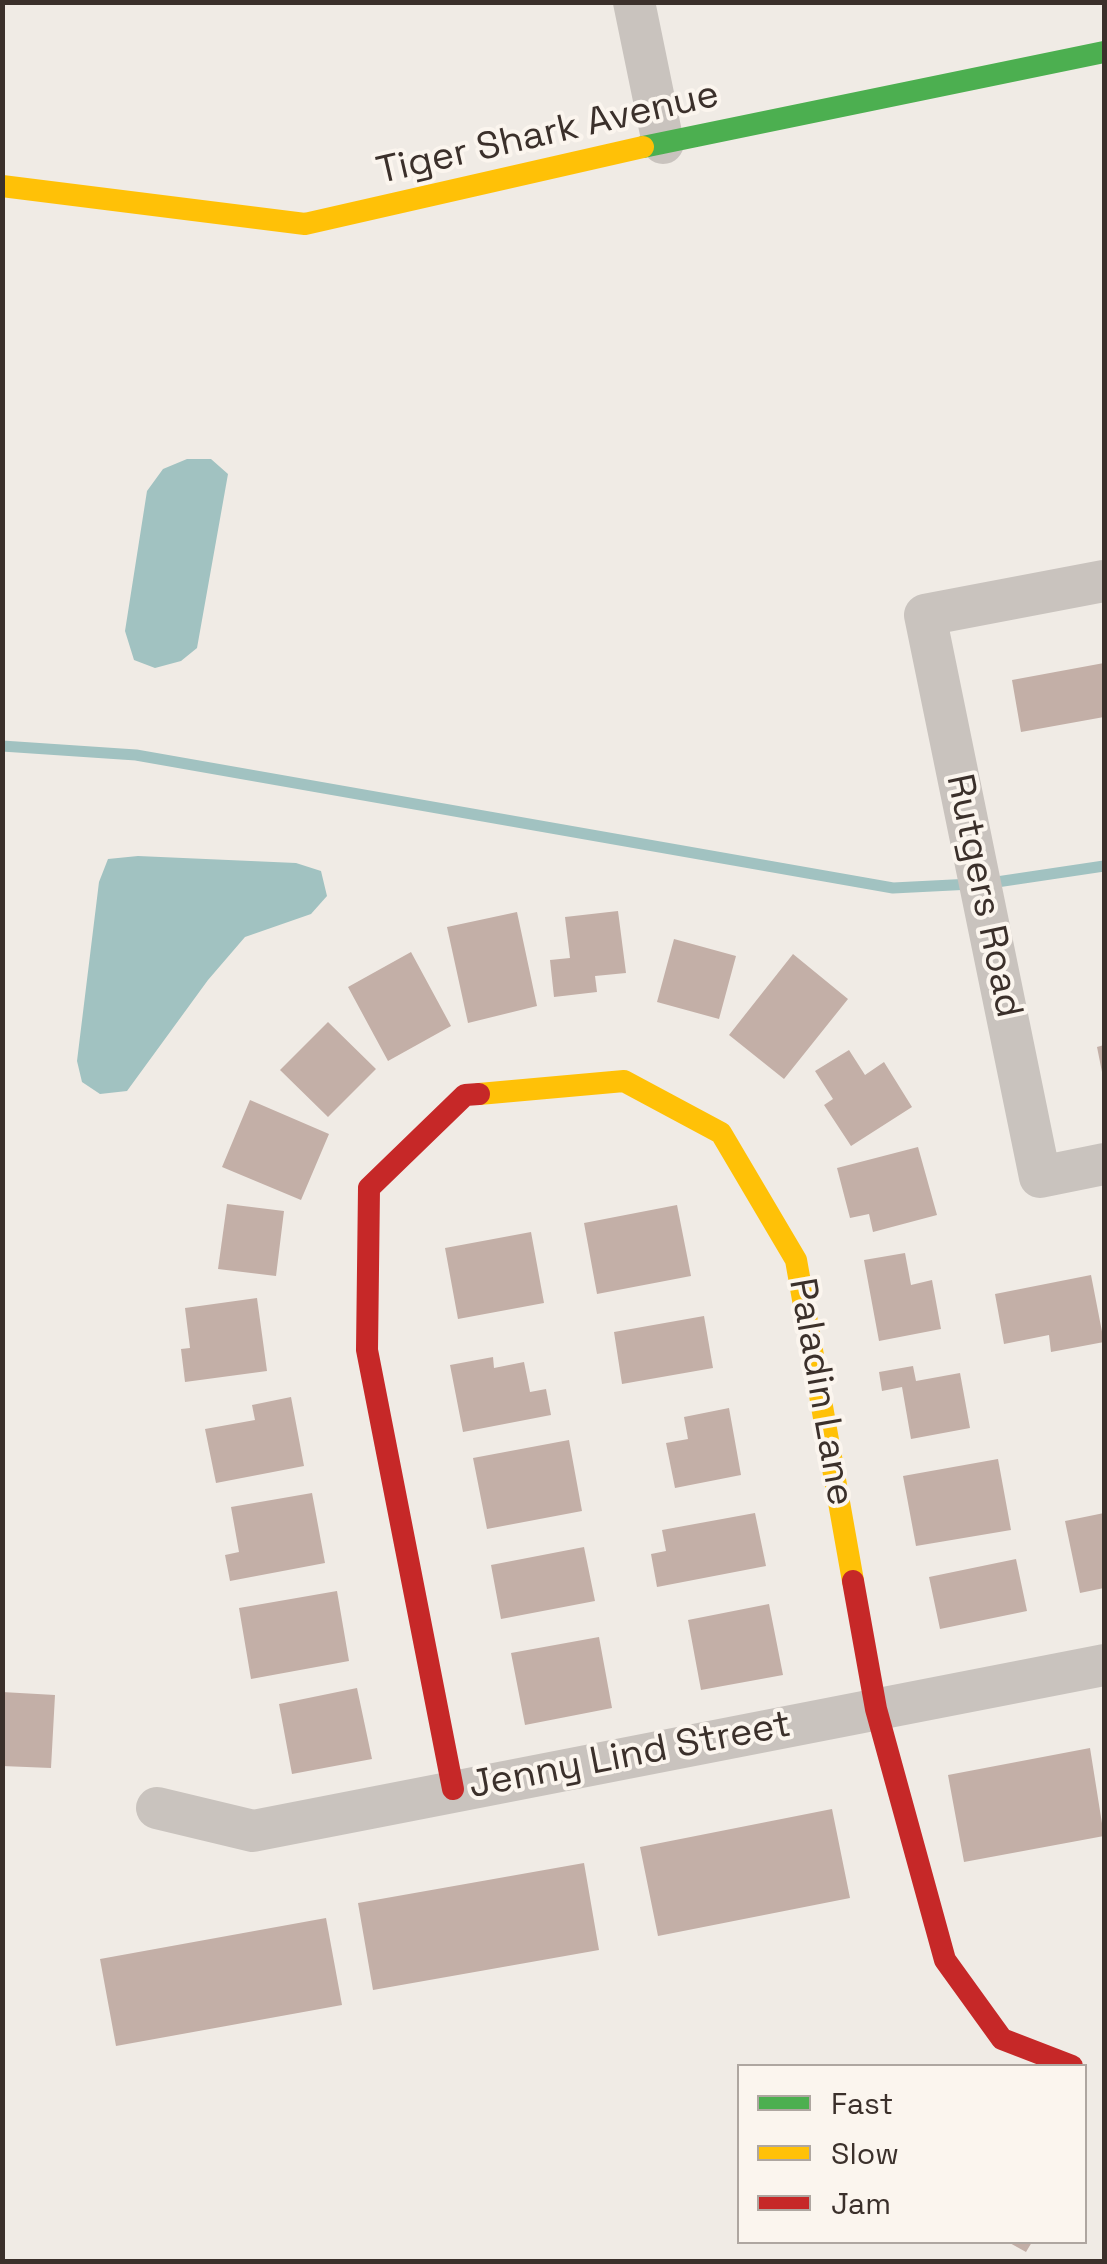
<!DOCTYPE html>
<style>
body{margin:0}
#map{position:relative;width:1107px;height:2264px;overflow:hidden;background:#f0ebe5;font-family:"Space Grotesk",sans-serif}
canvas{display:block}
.frame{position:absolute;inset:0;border:5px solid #3b302b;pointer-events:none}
.legend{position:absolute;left:737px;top:2064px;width:350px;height:180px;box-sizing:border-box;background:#fbf5ee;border:2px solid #aea6a0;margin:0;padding:12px 18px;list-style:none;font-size:30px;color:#3b302b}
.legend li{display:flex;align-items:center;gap:20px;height:50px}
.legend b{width:50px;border:2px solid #aea6a0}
</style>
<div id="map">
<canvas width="1107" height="2264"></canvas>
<div class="frame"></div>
<ul class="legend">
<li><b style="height:12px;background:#4caf50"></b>Fast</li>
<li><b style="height:12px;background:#ffc107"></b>Slow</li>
<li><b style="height:12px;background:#c62828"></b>Jam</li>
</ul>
</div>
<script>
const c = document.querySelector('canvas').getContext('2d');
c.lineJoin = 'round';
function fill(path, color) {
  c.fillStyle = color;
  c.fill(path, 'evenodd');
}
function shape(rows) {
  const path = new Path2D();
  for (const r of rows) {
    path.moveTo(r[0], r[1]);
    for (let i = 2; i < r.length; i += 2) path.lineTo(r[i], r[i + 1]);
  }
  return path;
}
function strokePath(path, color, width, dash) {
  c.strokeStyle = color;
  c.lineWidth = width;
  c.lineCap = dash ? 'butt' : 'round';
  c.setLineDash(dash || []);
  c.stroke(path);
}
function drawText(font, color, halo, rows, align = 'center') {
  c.font = font + ' "Space Grotesk",sans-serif';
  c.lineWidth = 8;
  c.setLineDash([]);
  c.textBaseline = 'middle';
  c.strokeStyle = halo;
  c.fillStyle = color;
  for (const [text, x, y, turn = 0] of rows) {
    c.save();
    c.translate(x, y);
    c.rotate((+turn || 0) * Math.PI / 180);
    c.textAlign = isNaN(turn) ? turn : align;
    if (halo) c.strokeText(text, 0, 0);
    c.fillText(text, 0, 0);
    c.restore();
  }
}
fill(shape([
 [187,459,211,459,228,474,197,648,181,661,155,668,134,660,125,631,147,491,163,469],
 [138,856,296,863,321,871,327,896,311,914,245,937,208,980,127,1091,100,1094,82,1082,77,1061,99,882,108,859]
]), '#a1c2c1');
strokePath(shape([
 [2,746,136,755,893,888,972,884],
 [990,883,1104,866]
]), '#a1c2c1', 11);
fill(shape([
 [1104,663,1104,717,1021,732,1012,680],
 [618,911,626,973,595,976,597,992,554,997,550,960,570,958,565,917],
 [517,912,537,1006,468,1023,447,927],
 [674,939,736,956,719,1019,657,1002],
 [411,952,451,1026,388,1061,348,987],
 [793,954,848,999,784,1079,729,1035],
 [328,1022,376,1069,328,1117,280,1070],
 [1104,1045,1104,1076,1103,1077,1097,1047],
 [849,1050,865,1075,884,1062,912,1107,851,1146,824,1105,833,1099,815,1071],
 [250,1100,329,1134,301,1200,222,1167],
 [918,1147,937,1215,873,1232,869,1214,850,1218,837,1168],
 [227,1204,284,1211,276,1276,218,1269],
 [677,1205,691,1276,597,1294,584,1223],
 [531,1232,544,1303,458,1319,445,1248],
 [905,1253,911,1285,932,1280,941,1329,879,1341,864,1260],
 [1091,1275,1104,1342,1051,1352,1049,1335,1004,1344,995,1294],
 [257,1298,267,1371,185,1382,181,1349,190,1348,185,1308],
 [704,1316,713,1368,622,1384,614,1332],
 [493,1357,494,1368,524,1362,530,1392,546,1389,551,1415,463,1432,450,1365],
 [913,1366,916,1381,960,1373,970,1428,911,1439,902,1387,882,1391,879,1372],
 [291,1397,304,1466,216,1483,205,1429,255,1420,252,1405],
 [729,1408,741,1475,675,1488,666,1443,688,1439,684,1417],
 [569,1440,582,1511,487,1529,473,1458],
 [998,1459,1011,1530,916,1546,903,1476],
 [312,1493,325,1563,230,1581,225,1555,239,1552,231,1507],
 [755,1513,766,1566,657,1587,651,1554,666,1551,662,1530],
 [1104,1513,1104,1588,1080,1593,1065,1521],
 [584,1547,595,1601,501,1619,491,1565],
 [1016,1559,1027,1611,940,1629,929,1577],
 [337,1591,349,1661,251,1679,239,1608],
 [769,1604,783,1675,701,1690,688,1620],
 [599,1637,612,1708,525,1725,511,1653],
 [357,1688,372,1759,292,1774,279,1704],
 [2,1692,55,1695,51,1768,2,1766],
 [1090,1748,1104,1836,964,1862,948,1775],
 [832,1809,850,1898,658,1936,640,1847],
 [584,1863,599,1950,373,1990,358,1903],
 [326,1918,342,2005,116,2046,100,1959],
 [1008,2242,1032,2242,1026,2252]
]), '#c3afa7');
strokePath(shape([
 [634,2,663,143],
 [1104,581,925,615,1040,1177,1104,1164],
 [157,1808,253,1831,1104,1665]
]), '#c9c3be', 42);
strokePath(shape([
 [643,147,1104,52]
]), '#4caf50', 22);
strokePath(shape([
 [2,186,305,224,643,147],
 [479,1094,624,1081,721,1133,796,1260,853,1581]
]), '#ffc107', 22);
strokePath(shape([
 [853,1581,876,1709,945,1960,1002,2039,1072,2066],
 [453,1789,367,1350,369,1188,465,1095,479,1094]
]), '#c62828', 22);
drawText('38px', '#3b302b', '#fbf5ee', [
 ["Tiger Shark Avenue",548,134,-13],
 ["Rutgers Road",983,896,78],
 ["Paladin Lane",820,1392,80],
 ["Jenny Lind Street",630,1756,-11]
]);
</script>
